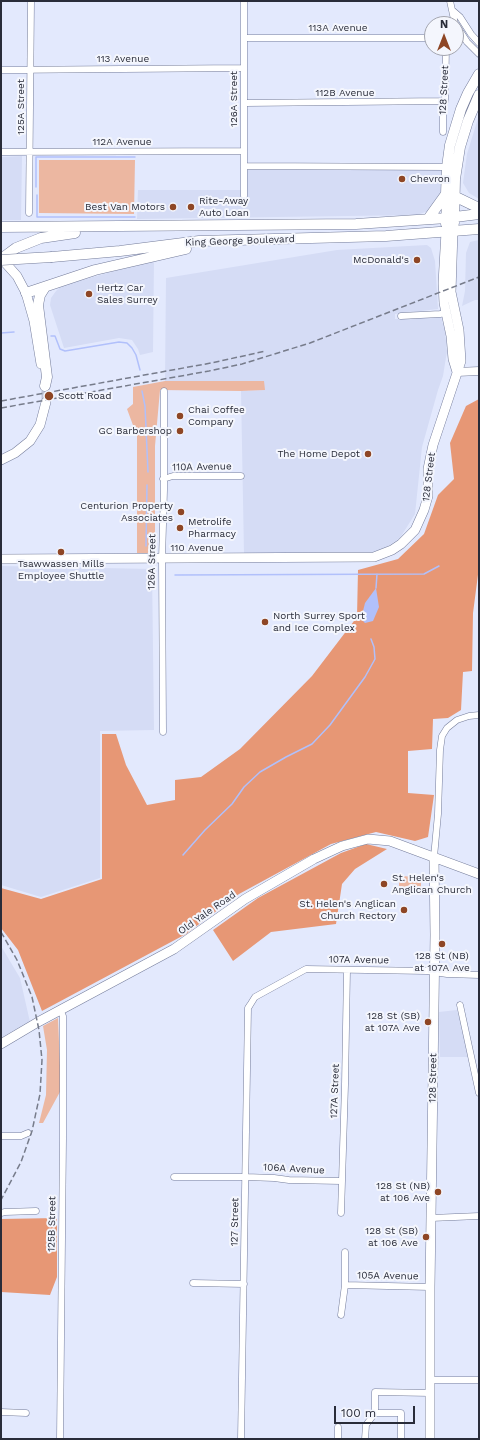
<!DOCTYPE html>
<style>
body{margin:0}
#map{position:relative;width:480px;height:1440px;overflow:hidden;background:#e3e9fd;font-family:"Work Sans",sans-serif}
canvas{display:block}
.frame{position:absolute;inset:0;border:2px solid #292c39;pointer-events:none}
.north{position:absolute;left:424px;top:16px;width:40px;height:40px;box-sizing:border-box;background:#f4f6fd;border:1px solid #a3a5af;border-radius:50%;rotate:0deg;font-size:11px;font-weight:700;line-height:16px;text-align:center;color:#292c39}
.north::after{content:'';display:block;margin:auto;width:14px;height:18px;background:#8e4625;clip-path:polygon(50% 0,100% 100%,50% 72%,0 100%)}
.scale{position:absolute;left:334px;top:1406px;width:81px;height:18px;box-sizing:border-box;border:2px solid #292c39;border-top:0;padding-left:5px;font-size:12px;line-height:14px;white-space:nowrap;color:#292c39;-webkit-text-stroke:3px #f4f6fd;paint-order:stroke}
</style>
<div id="map">
<canvas width="480" height="1440"></canvas>
<div class="frame"></div>
<div class="north">N</div>
<div class="scale">100 m</div>
</div>
<script>
const c = document.querySelector('canvas').getContext('2d');
c.lineJoin = 'round';
function fill(path, color) {
  c.fillStyle = color;
  c.fill(path, 'evenodd');
}
function shape(rows) {
  const path = new Path2D();
  for (const r of rows) {
    path.moveTo(r[0], r[1]);
    for (let i = 2; i < r.length; i += 2) path.lineTo(r[i], r[i + 1]);
  }
  return path;
}
function strokePath(path, color, width, dash) {
  c.strokeStyle = color;
  c.lineWidth = width;
  c.lineCap = dash ? 'butt' : 'round';
  c.setLineDash(dash || []);
  c.stroke(path);
}
function drawText(font, color, halo, rows, align = 'center') {
  c.font = font + ' "Work Sans",sans-serif';
  c.lineWidth = 4;
  c.setLineDash([]);
  c.textBaseline = 'middle';
  c.strokeStyle = halo;
  c.fillStyle = color;
  for (const [text, x, y, turn = 0] of rows) {
    c.save();
    c.translate(x, y);
    c.rotate((+turn || 0) * Math.PI / 180);
    c.textAlign = isNaN(turn) ? turn : align;
    if (halo) c.strokeText(text, 0, 0);
    c.fillText(text, 0, 0);
    c.restore();
  }
}
fill(shape([
 [479,115,479,199,469,193,463,183,467,154],
 [22,156,21,220,1,220,1,157],
 [244,167,442,167,440,199,431,210,417,215,137,219,138,190,244,190],
 [479,240,479,300,475,300,462,306,465,291,466,253,470,242],
 [427,245,431,248,435,261,438,309,395,314,395,319,441,317,445,331,447,351,443,376,438,390,422,447,415,514,400,538,385,548,366,554,244,554,241,391,264,390,165,381,166,278,337,250],
 [154,260,153,352,140,355,138,349,132,340,119,338,64,348,50,305,51,298,56,291,61,286],
 [1,566,152,569,154,730,100,731,100,878,41,897,1,885],
 [1,946,20,978,30,1022,1,1039],
 [457,1010,472,1057,440,1057,439,1012]
]), '#d5dcf5');
fill(shape([
 [39,160,135,160,134,214,39,213],
 [165,381,264,381,265,390,241,391,160,390,155,446,155,553,137,553,137,436,127,409,133,404,133,387],
 [399,876,421,877,421,892,399,892],
 [58,1018,61,1090,43,1123,39,1123,46,1095,47,1050,43,1026]
]), '#ecb7a1');
fill(shape([
 [479,399,479,567,473,613,472,671,463,672,461,710,448,718,433,719,432,749,408,751,408,793,434,795,428,837,415,841,376,832,331,844,239,894,186,934,42,1011,18,950,1,928,1,888,41,899,102,879,102,734,116,734,126,765,147,805,175,800,175,780,201,777,240,749,312,676,357,617,358,570,398,559,424,534,438,495,454,479,450,443,466,406],
 [366,844,387,849,355,869,342,884,336,924,271,932,233,961,213,930,258,898,341,853],
 [57,1218,57,1277,50,1295,1,1292,1,1219]
]), '#e79775');
fill(shape([
 [376,588,379,607,373,621,365,623,362,620,362,615,365,603]
]), '#b1c0fb');
strokePath(shape([
 [36,187,36,157,135,157],
 [37,195,37,217,135,217],
 [1,333,14,332],
 [51,336,55,336,60,349,65,351,119,342,127,343,132,348,136,355,140,370],
 [142,391,145,406,148,472],
 [146,546,147,485],
 [175,575,424,574,439,566],
 [376,588,377,574],
 [183,855,205,830,232,804,244,787,260,772,286,757,312,744,330,725,365,677,375,659,374,647,371,639]
]), '#b1c0fb', 1.5);
strokePath(shape([
 [46,391,46,402]
]), '#bec3d6', 9, [9, 4.5]);
const minor = shape([
 [450,1,455,24],
 [452,10,460,17,471,34,479,43],
 [456,25,467,42,479,54],
 [244,38,432,38],
 [1,70,244,68],
 [245,103,445,101],
 [443,132,443,109,445,101,446,48],
 [1,152,244,151],
 [244,166,447,167],
 [244,196,244,1],
 [29,213,31,1],
 [401,316,440,314,446,313],
 [163,479,173,476,241,476],
 [163,732,162,559,164,490,164,391],
 [434,857,438,814,440,750,442,736,447,728,457,720,469,716,479,715],
 [460,1005,479,1093],
 [1,1136,21,1136,28,1133],
 [174,1177,246,1177,274,1178,289,1180,341,1181],
 [1,1213,5,1212,36,1211],
 [341,1213,345,1085,347,970],
 [431,1218,479,1216],
 [193,1283,244,1284],
 [345,1285,430,1287],
 [341,1315,345,1285,345,1252],
 [431,1380,479,1380],
 [1,1412,26,1413],
 [375,1413,401,1413,401,1439],
 [60,1439,63,1138,63,1016,60,1010],
 [241,1439,248,1008,250,1005,255,997,306,969,427,971,447,974,479,975],
 [338,1439,338,1427],
 [365,1439,366,1425,375,1413,375,1392,431,1393]
]);
const tertiary = shape([
 [457,372,479,371]
]);
const secondary = shape([
 [446,232,443,283,444,303,451,336,453,359,457,372],
 [1,258,17,276,26,293,34,321,41,364],
 [1,460,15,453,30,441,40,425,46,402],
 [1,559,374,557,392,550,401,544,415,530,424,510,428,496,428,469,433,445,461,361,459,330,451,292,453,231],
 [1,1044,38,1022,174,949,245,899,314,859,342,846,368,839,390,841,479,874],
 [430,1439,430,1287,435,935,434,857]
]);
const primary = shape([
 [454,196,479,208],
 [428,219,446,194],
 [454,223,455,179,460,147,468,121,479,95],
 [446,224,447,201,446,194,447,167,450,145,461,109,468,93,479,74],
 [1,227,356,224,447,218,479,214],
 [52,257,120,251,199,241,386,236,479,229],
 [1,259,16,248,41,238,75,233],
 [45,287,40,295,38,305,47,377,45,386],
 [26,293,95,270,186,249]
]);
strokePath(minor, '#747c9a', 7);
strokePath(tertiary, '#747c9a', 9);
strokePath(secondary, '#747c9a', 10);
strokePath(primary, '#747c9a', 11);
strokePath(minor, '#fff', 6);
strokePath(tertiary, '#fff', 8);
strokePath(secondary, '#fff', 9);
strokePath(primary, '#fff', 10);
strokePath(shape([
 [1,401,211,363,266,351],
 [1,408,209,371,242,364,310,343,479,277],
 [1,932,17,960,32,997,39,1030,42,1060,40,1094,32,1131,21,1162,1,1200]
]), '#777c8b', 1.5, [6, 3]);
const primaryBridge = shape([
 [1,260,52,257]
]);
strokePath(primaryBridge, '#747c9a', 11, []);
strokePath(primaryBridge, '#fff', 10);
for (const [x, y, r, color] of [
 [402,179,4,"#8e4625"],
 [173,207,4,"#8e4625"],
 [191,207,4,"#8e4625"],
 [417,260,4,"#8e4625"],
 [89,294,4,"#8e4625"],
 [49,396,5,"#8e4625"],
 [180,416,4,"#8e4625"],
 [180,431,4,"#8e4625"],
 [368,454,4,"#8e4625"],
 [181,512,4,"#8e4625"],
 [180,528,4,"#8e4625"],
 [61,552,4,"#8e4625"],
 [265,622,4,"#8e4625"],
 [384,884,4,"#8e4625"],
 [404,910,4,"#8e4625"],
 [442,944,4,"#8e4625"],
 [428,1022,4,"#8e4625"],
 [438,1192,4,"#8e4625"],
 [426,1237,4,"#8e4625"]
]) {
  const dot = new Path2D();
  dot.arc(x, y, r, 0, 2 * Math.PI);
  c.fillStyle = color;
  c.fill(dot);
  strokePath(dot, '#f4f6fd', 1.5);
}
drawText('10px', '#292c39', '#f4f6fd', [
 ["113A Avenue",338,28],
 ["113 Avenue",123,59],
 ["128 Street",444,90,-87],
 ["112B Avenue",345,93],
 ["126A Street",234,99,-90],
 ["125A Street",21,107,-90],
 ["112A Avenue",122,142],
 ["King George Boulevard",240,241,-2],
 ["110A Avenue",202,467,-1],
 ["128 Street",429,477,-83],
 ["110 Avenue",197,548],
 ["126A Street",152,562,-89],
 ["Old Yale Road",207,913,-35],
 ["107A Avenue",359,960,1],
 ["128 Street",433,1078,-89],
 ["127A Street",335,1091,-88],
 ["106A Avenue",294,1169,3],
 ["127 Street",235,1222,-89],
 ["125B Street",52,1224,-89],
 ["105A Avenue",388,1276,1]
]);
drawText('10px', '#292c39', '#f4f6fd', [
 ["Chevron",410,179,"left"],
 ["Rite-Away",199,201,"left"],
 ["Auto Loan",199,213,"left"],
 ["Best Van Motors",165,207],
 ["McDonald's",409,260],
 ["Hertz Car",97,288,"left"],
 ["Sales Surrey",97,300,"left"],
 ["Scott Road",58,396,"left"],
 ["Chai Coffee",188,410,"left"],
 ["Company",188,422,"left"],
 ["GC Barbershop",172,431],
 ["The Home Depot",360,454],
 ["Centurion Property",173,506],
 ["Associates",173,518],
 ["Metrolife",188,522,"left"],
 ["Pharmacy",188,534,"left"],
 ["Tsawwassen Mills",61,564,"center"],
 ["Employee Shuttle",61,576,"center"],
 ["North Surrey Sport",273,616,"left"],
 ["and Ice Complex",273,628,"left"],
 ["St. Helen's",392,878,"left"],
 ["Anglican Church",392,890,"left"],
 ["St. Helen's Anglican",396,904],
 ["Church Rectory",396,916],
 ["128 St (NB)",442,956,"center"],
 ["at 107A Ave",442,968,"center"],
 ["128 St (SB)",420,1016],
 ["at 107A Ave",420,1028],
 ["128 St (NB)",430,1186],
 ["at 106 Ave",430,1198],
 ["128 St (SB)",418,1231],
 ["at 106 Ave",418,1243]
], 'right');
</script>
